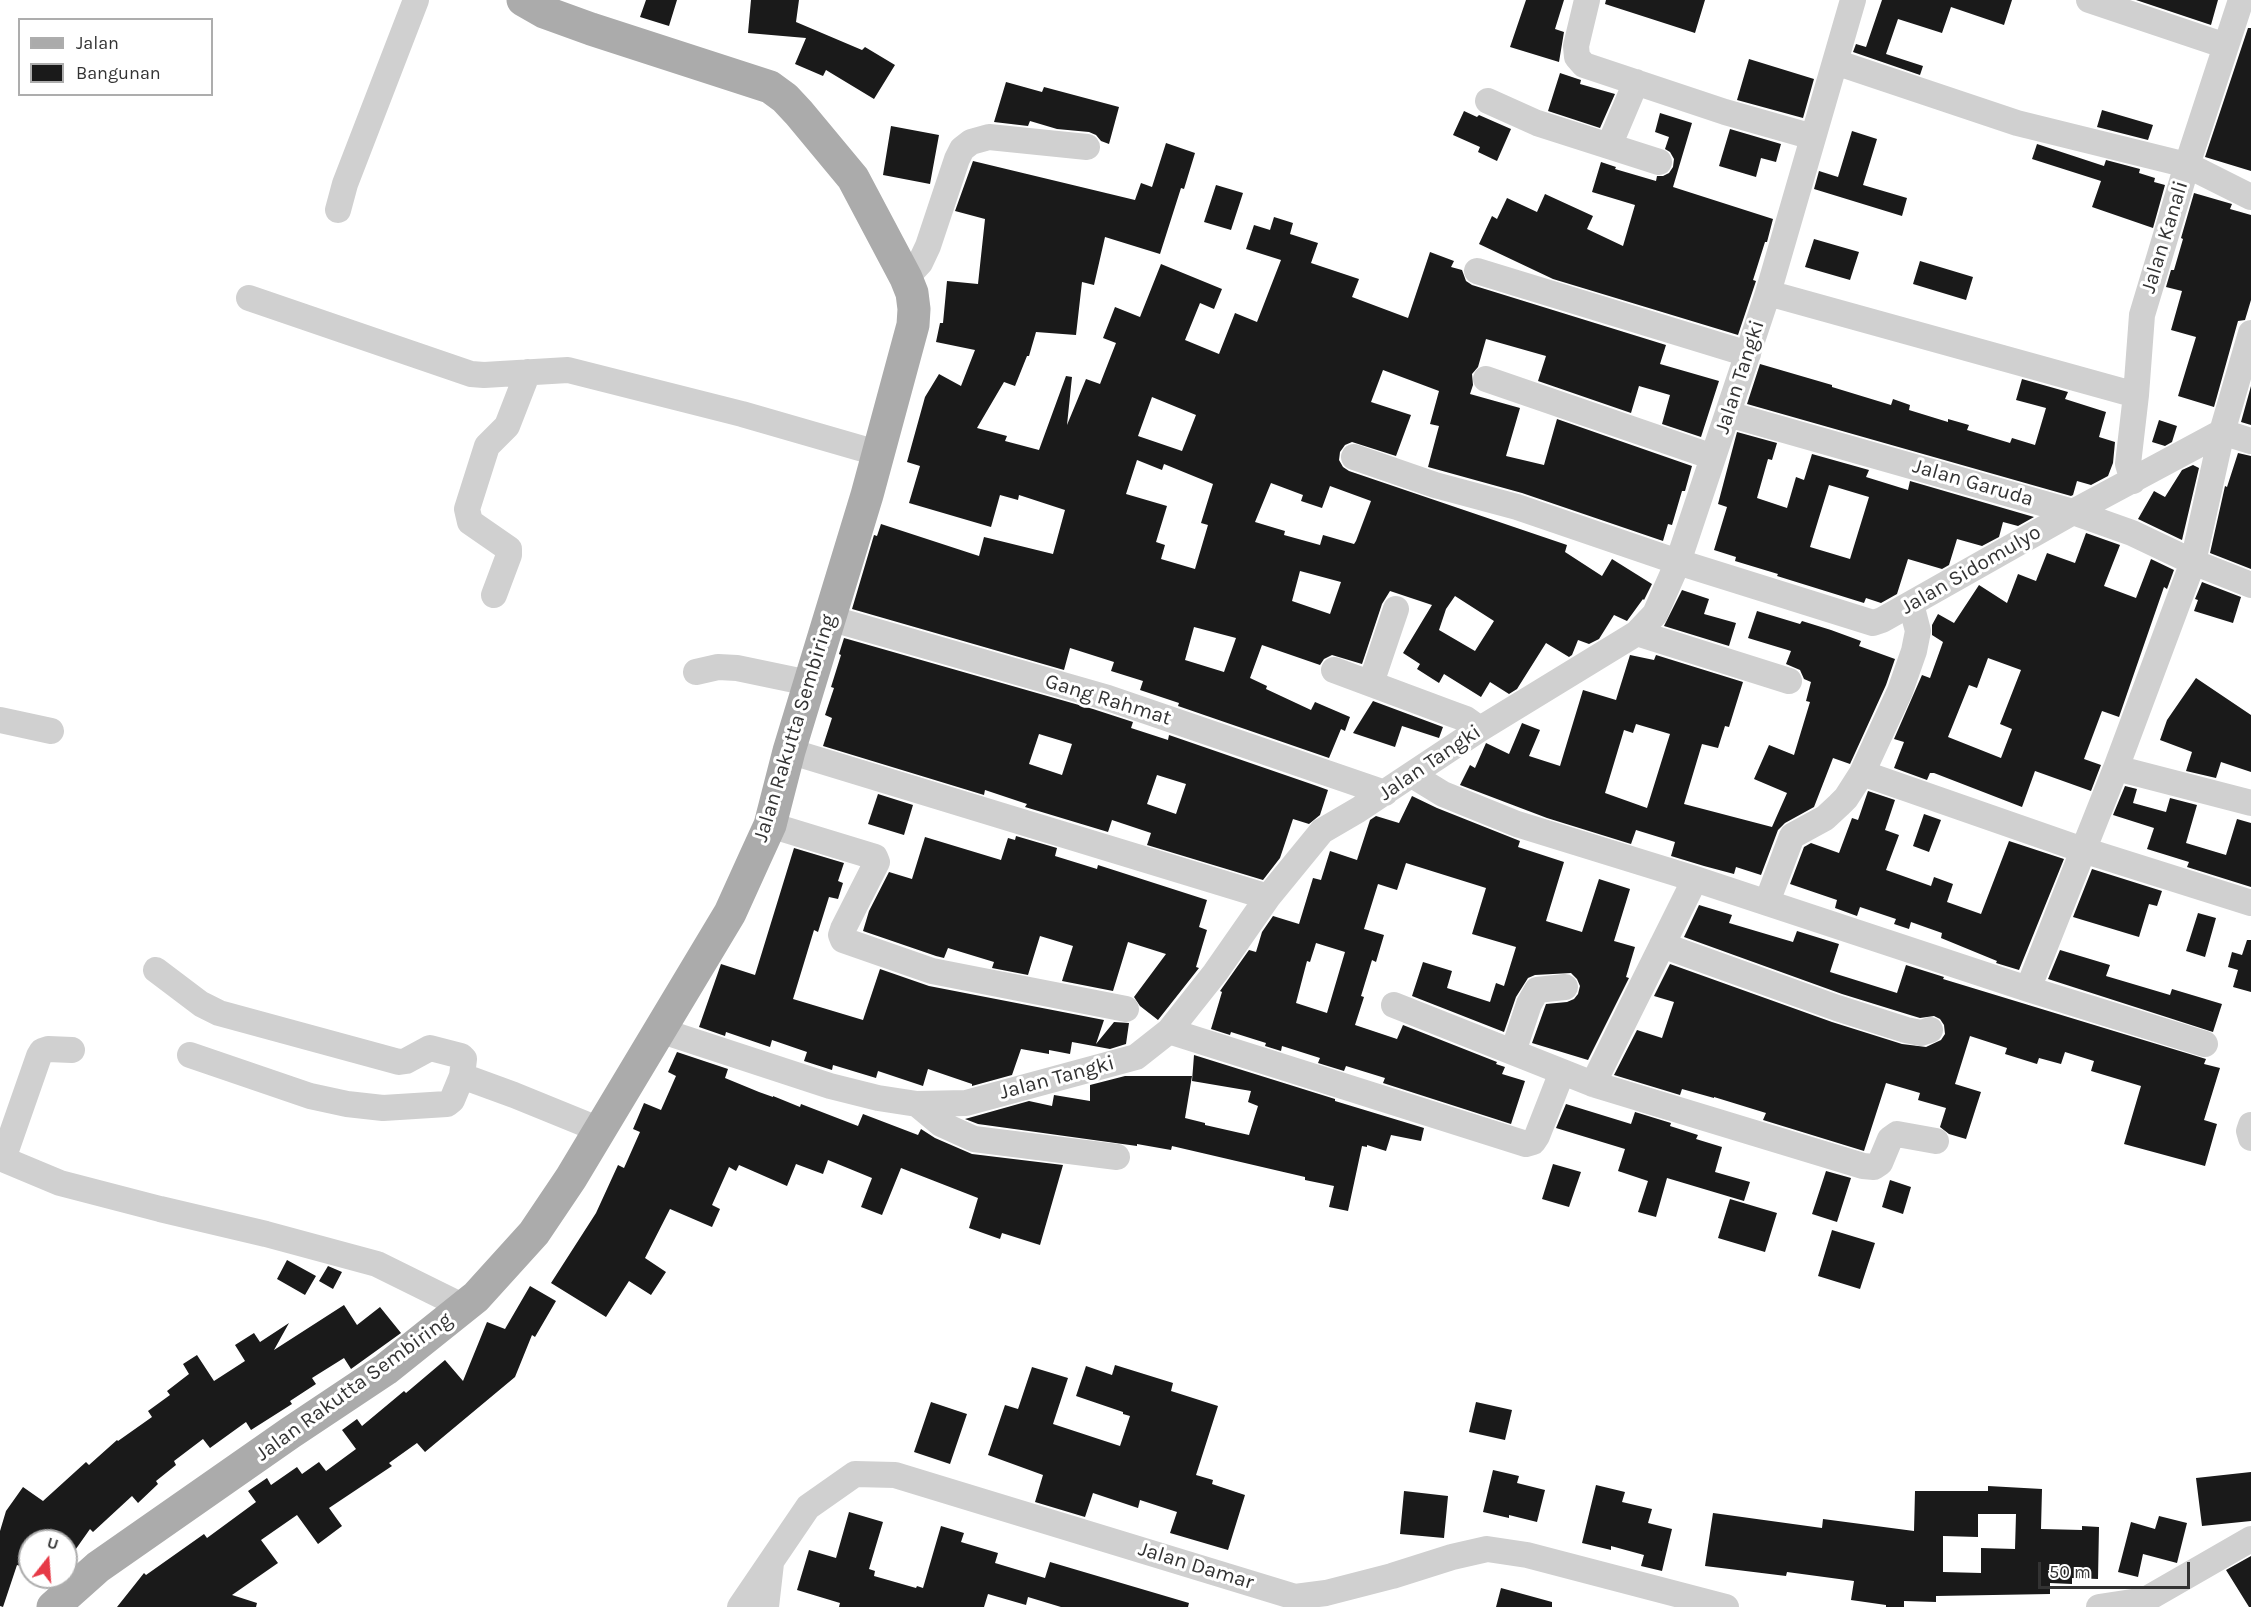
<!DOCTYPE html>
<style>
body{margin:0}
#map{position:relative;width:2251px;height:1607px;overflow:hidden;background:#fff;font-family:Karla,sans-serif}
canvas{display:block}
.legend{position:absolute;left:18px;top:18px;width:195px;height:78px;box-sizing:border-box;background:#fff;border:2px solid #adadad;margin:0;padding:8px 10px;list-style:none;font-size:18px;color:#333}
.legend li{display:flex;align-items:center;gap:12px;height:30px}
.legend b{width:30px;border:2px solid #adadad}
.north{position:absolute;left:18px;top:1529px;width:60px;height:60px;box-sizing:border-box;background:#fff;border:2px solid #adadad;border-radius:50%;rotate:17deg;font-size:16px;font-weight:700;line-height:24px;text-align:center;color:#333}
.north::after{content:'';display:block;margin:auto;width:21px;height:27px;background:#e63946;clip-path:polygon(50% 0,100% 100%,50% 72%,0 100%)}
.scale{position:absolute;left:2038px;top:1562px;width:152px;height:27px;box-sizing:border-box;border:3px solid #333;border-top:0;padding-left:8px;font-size:18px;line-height:21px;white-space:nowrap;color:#333;-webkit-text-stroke:4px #fff;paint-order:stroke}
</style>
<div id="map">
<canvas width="2251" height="1607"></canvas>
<ul class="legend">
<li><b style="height:8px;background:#ababab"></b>Jalan</li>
<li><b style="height:16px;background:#1a1a1a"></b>Bangunan</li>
</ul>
<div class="north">U</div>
<div class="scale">50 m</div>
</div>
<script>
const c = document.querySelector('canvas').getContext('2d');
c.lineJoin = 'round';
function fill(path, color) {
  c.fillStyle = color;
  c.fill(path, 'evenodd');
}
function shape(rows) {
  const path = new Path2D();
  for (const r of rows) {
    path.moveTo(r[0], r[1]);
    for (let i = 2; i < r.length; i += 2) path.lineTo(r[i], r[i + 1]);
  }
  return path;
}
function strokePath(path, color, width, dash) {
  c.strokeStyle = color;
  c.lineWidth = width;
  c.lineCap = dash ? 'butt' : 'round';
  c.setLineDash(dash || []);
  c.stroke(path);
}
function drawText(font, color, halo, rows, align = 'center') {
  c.font = font + ' Karla,sans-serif';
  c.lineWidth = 6;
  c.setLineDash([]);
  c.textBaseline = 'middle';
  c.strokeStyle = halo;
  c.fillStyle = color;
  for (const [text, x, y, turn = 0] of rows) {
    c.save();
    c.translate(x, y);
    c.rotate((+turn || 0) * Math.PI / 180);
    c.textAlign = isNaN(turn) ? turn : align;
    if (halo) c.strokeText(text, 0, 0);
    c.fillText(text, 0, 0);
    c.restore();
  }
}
fill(shape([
 [646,0,677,0,669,26,640,17],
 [751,0,799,0,796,22,862,50,865,47,895,65,874,99,826,70,823,76,795,64,806,38,748,33],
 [1526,0,1564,0,1555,29,1564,32,1559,62,1510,47],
 [1606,0,1705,0,1695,33,1605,4],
 [1882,0,2012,0,2004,25,1951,7,1942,33,1898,19,1886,54,1923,66,1920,75,1853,52,1856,44,1866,47],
 [2136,0,2218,0,2211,25],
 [2248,28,2251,28,2251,171,2205,157],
 [1749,59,1814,79,1803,118,1737,100],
 [1560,73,1581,80,1580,84,1615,94,1600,128,1548,111],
 [1006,82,1042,92,1044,87,1119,107,1109,144,1101,141,1096,135,1089,132,1057,129,1030,121,1028,126,994,122],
 [2102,110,2153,125,2148,140,2097,127],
 [1464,111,1477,117,1479,115,1511,129,1497,161,1478,152,1480,147,1453,135],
 [1660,113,1692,123,1673,187,1773,219,1767,242,1765,242,1753,280,1756,281,1738,335,1553,279,1479,244,1492,216,1497,219,1507,198,1537,212,1545,194,1593,216,1587,229,1623,246,1635,205,1592,192,1601,162,1616,167,1615,169,1656,181,1657,176,1663,176,1669,173,1673,167,1674,159,1670,152,1665,149,1669,137,1655,132],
 [891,126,939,135,930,184,883,175],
 [1730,129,1781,144,1776,162,1761,158,1756,177,1719,166],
 [1852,131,1877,139,1863,185,1907,198,1902,216,1814,189,1819,171,1838,177],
 [1166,143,1195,153,1184,189,1181,188,1160,254,1105,237,1094,285,1082,282,1076,335,1036,332,1029,356,1027,356,1015,386,1004,382,977,428,1007,436,1005,441,1039,450,1066,376,1072,377,1067,425,1086,379,1100,384,1116,343,1103,338,1115,307,1140,317,1161,264,1222,289,1214,309,1200,303,1185,340,1219,354,1235,313,1257,322,1281,260,1246,249,1254,225,1270,230,1274,217,1293,223,1290,234,1318,243,1311,263,1359,279,1352,297,1408,318,1430,252,1454,261,1451,267,1462,270,1466,281,1472,285,1666,345,1660,364,1719,381,1701,437,1662,424,1670,395,1639,386,1631,413,1538,381,1546,356,1486,339,1478,367,1472,374,1473,385,1470,394,1520,408,1506,456,1544,465,1557,419,1692,466,1685,491,1682,491,1672,525,1668,524,1663,541,1522,493,1428,467,1439,426,1430,424,1439,391,1383,370,1371,402,1411,415,1396,456,1352,442,1345,445,1340,452,1339,460,1343,467,1349,471,1567,545,1565,552,1602,576,1612,559,1652,584,1644,600,1643,599,1627,621,1614,615,1599,639,1589,644,1578,640,1572,655,1569,657,1546,643,1517,689,1509,694,1490,682,1481,697,1444,674,1439,683,1417,669,1420,664,1403,653,1432,605,1390,591,1382,604,1362,664,1332,655,1324,659,1320,665,1262,645,1250,678,1267,686,1266,689,1311,710,1315,702,1350,717,1345,731,1341,729,1329,758,1178,706,1179,703,1140,690,1143,681,1111,671,1114,662,1070,648,1064,670,852,609,874,535,877,536,881,524,979,556,984,537,1053,554,1065,510,1019,495,1018,500,1000,495,991,527,909,503,920,466,907,462,925,397,939,374,961,386,975,350,936,342,940,323,943,323,947,281,978,284,985,219,955,211,973,161,1135,200,1141,183,1152,187],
 [1152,397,1196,415,1182,451,1138,436],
 [1137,460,1162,470,1164,464,1213,484,1201,523,1208,525,1195,569,1161,559,1165,545,1156,542,1167,506,1126,494],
 [1271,483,1303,495,1301,501,1322,508,1330,486,1371,501,1356,541,1354,544,1323,535,1320,545,1284,535,1285,531,1255,522],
 [1300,571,1341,582,1330,614,1292,601],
 [1455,596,1494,621,1475,651,1439,630,1446,609],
 [1194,627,1236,638,1224,672,1185,660],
 [2037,144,2104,166,2106,160,2140,169,2139,173,2155,178,2154,182,2165,185,2153,228,2092,207,2101,181,2032,159],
 [1216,185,1243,193,1231,230,1204,222],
 [2194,193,2232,204,2230,209,2251,215,2251,300,2245,320,2238,321,2214,407,2178,396,2196,337,2171,330,2182,291,2166,287,2171,270,2174,270,2183,239,2181,238],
 [1814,239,1859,252,1850,280,1805,267],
 [1920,261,1973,277,1966,300,1913,284],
 [1760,364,1832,385,1832,387,1891,405,1893,399,1910,405,1909,410,1948,422,1948,419,1969,425,1967,430,2010,443,2012,438,2035,445,2046,408,2016,400,2022,379,2068,392,2065,399,2106,412,2099,437,2115,442,2113,463,2108,476,2091,485,2077,481,2073,495,2071,496,1747,404],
 [2251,386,2251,425,2241,422],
 [2159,420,2177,426,2172,442,2165,446,2152,442],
 [1737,432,1777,443,1772,460,1768,459,1757,498,1787,508,1796,477,1804,480,1812,454,1869,470,1866,477,1908,490,1910,481,2034,517,2018,526,2003,522,1999,537,1982,546,1957,539,1949,565,1942,569,1908,559,1897,594,1881,603,1866,598,1864,603,1777,576,1778,574,1735,561,1736,557,1714,550,1727,507,1718,504],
 [1829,485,1869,497,1850,559,1810,547],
 [2238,453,2251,456,2251,569,2210,553,2225,486,2227,487],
 [2193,465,2199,468,2182,540,2138,519,2154,491,2165,497,2182,470],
 [2086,533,2120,545,2104,586,2136,598,2151,559,2174,570,2167,589,2164,587,2119,717,2102,711,2084,759,2101,765,2091,791,2035,771,2022,807,1934,773,1930,773,1927,780,1894,768,1904,742,1894,739,1922,675,1930,678,1943,642,1932,635,1932,625,1938,614,1954,623,1979,585,2007,603,2018,574,2036,581,2047,553,2075,563],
 [1988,658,2021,670,2000,724,2012,729,2001,758,1948,737,1969,685,1977,688],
 [2202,582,2241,597,2233,623,2194,611,2198,600,2195,599],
 [1682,590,1709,599,1704,614,1736,623,1729,646,1664,626],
 [1757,611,1800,624,1802,621,1831,630,1861,641,1859,646,1895,659,1886,685,1850,764,1833,758,1814,807,1785,823,1778,830,1761,875,1736,867,1734,874,1704,866,1671,856,1675,842,1636,830,1631,844,1547,818,1460,785,1470,765,1475,768,1486,743,1509,754,1522,723,1540,730,1529,756,1560,766,1583,690,1616,700,1630,655,1654,660,1656,655,1743,682,1729,727,1725,726,1718,748,1702,744,1684,804,1772,827,1787,793,1754,779,1769,745,1794,755,1810,702,1806,701,1811,682,1804,679,1800,670,1786,664,1791,651,1748,638],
 [1636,724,1670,734,1647,808,1605,793,1624,730,1633,733],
 [844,638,1093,709,1133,722,1131,728,1168,740,1169,735,1317,786,1328,790,1320,815,1309,824,1293,819,1280,858,1263,880,1147,845,1151,833,1112,820,1108,832,1025,807,1027,804,985,790,984,795,823,746,832,718,825,715,834,688,831,687,841,655,839,654],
 [1039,734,1072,744,1062,775,1029,764],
 [1157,775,1186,784,1176,814,1147,804],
 [2196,678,2251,715,2251,772,2221,762,2216,778,2186,771,2192,752,2160,740,2167,720],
 [1373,701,1443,727,1439,738,1402,726,1395,747,1353,733],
 [2125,786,2137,789,2133,803,2166,812,2170,798,2197,805,2186,843,2226,855,2237,819,2251,823,2251,887,2187,867,2189,862,2147,849,2154,828,2113,815],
 [1868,791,1895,800,1885,830,1899,835,1886,870,1931,886,1934,877,1953,884,1947,902,1981,914,2009,841,2064,859,2019,970,1996,963,1997,961,1941,938,1942,933,1911,922,1909,929,1894,924,1896,919,1860,907,1857,916,1835,908,1837,900,1790,884,1804,847,1811,843,1839,853,1852,818,1858,820],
 [878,794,913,805,904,835,868,824],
 [1412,796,1437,808,1520,841,1518,847,1564,862,1546,921,1582,932,1599,879,1630,889,1614,941,1635,947,1626,977,1629,978,1588,1060,1532,1043,1546,1004,1567,1002,1574,999,1578,994,1580,986,1577,979,1571,973,1535,975,1528,978,1516,997,1504,1032,1412,996,1423,962,1452,971,1447,988,1490,1002,1496,983,1504,986,1516,947,1472,934,1486,888,1406,863,1397,890,1378,884,1364,929,1384,935,1376,962,1372,960,1361,996,1364,997,1355,1025,1397,1039,1403,1025,1497,1062,1496,1064,1505,1067,1502,1074,1525,1081,1511,1124,1383,1083,1385,1078,1346,1066,1344,1071,1318,1063,1320,1058,1282,1046,1281,1051,1265,1046,1266,1043,1231,1032,1230,1035,1211,1029,1222,992,1220,991,1249,950,1256,952,1262,932,1273,916,1299,924,1313,878,1321,880,1330,851,1357,860,1370,820,1376,816,1399,823],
 [1316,943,1345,952,1327,1013,1296,1003,1307,961,1310,962],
 [1924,814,1941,820,1929,852,1913,846],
 [1016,836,1057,848,1055,856,1097,869,1098,865,1207,900,1199,927,1207,930,1196,967,1199,968,1158,1020,1140,1006,1134,997,1166,954,1128,942,1113,991,1062,981,1073,946,1040,936,1028,975,992,968,994,962,948,948,944,958,936,956,863,931,869,911,889,872,912,879,925,837,1001,860,1008,838,1015,840],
 [794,848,844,863,838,881,843,883,838,899,829,897,818,932,814,930,793,999,863,1020,880,969,929,986,1104,1020,1096,1044,1114,1022,1129,1023,1126,1044,1110,1049,1072,1042,1070,1054,1049,1050,1049,1054,1021,1049,1012,1075,972,1086,972,1084,928,1069,923,1086,878,1071,876,1078,833,1065,832,1070,804,1061,807,1052,772,1040,770,1047,726,1032,725,1036,699,1027,721,964,755,975],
 [2092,869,2162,891,2157,906,2149,904,2139,937,2073,917],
 [1699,905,1732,915,1729,923,1793,942,1797,931,1839,944,1830,972,1897,993,1906,965,1944,977,1943,979,2206,1059,2204,1064,2220,1068,2204,1120,2217,1124,2205,1166,2124,1144,2141,1086,2091,1071,2094,1061,2065,1052,2061,1064,2039,1058,2037,1064,2005,1054,2007,1048,1970,1036,1955,1084,1981,1092,1966,1139,1949,1134,1940,1127,1946,1108,1918,1100,1920,1093,1886,1083,1864,1151,1763,1120,1766,1113,1714,1097,1714,1098,1682,1089,1680,1095,1614,1075,1637,1030,1662,1038,1674,1002,1654,996,1670,964,1832,1022,1902,1044,1926,1047,1941,1040,1945,1034,1944,1025,1940,1019,1934,1016,1920,1018,1910,1015,1842,994,1684,937],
 [2198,913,2216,918,2205,957,2186,951],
 [2247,940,2251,940,2251,992,2233,987,2238,970,2228,967,2232,952,2242,955],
 [2060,950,2110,965,2106,976,2170,995,2172,989,2222,1004,2213,1032,2048,979],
 [677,1052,728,1069,725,1078,759,1092,773,1097,773,1096,800,1107,801,1104,858,1126,863,1114,918,1135,921,1129,935,1138,972,1154,1063,1165,1040,1245,1002,1233,1000,1239,969,1228,978,1198,901,1168,882,1215,861,1207,872,1178,828,1160,823,1174,796,1164,787,1186,739,1165,736,1171,729,1167,712,1205,720,1209,712,1227,670,1209,645,1258,666,1272,651,1295,629,1281,606,1317,551,1283,596,1213,618,1165,624,1168,640,1132,633,1129,644,1103,661,1110,676,1076,668,1072],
 [1194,1055,1335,1099,1335,1101,1424,1128,1421,1141,1391,1135,1386,1151,1367,1145,1367,1147,1362,1146,1348,1211,1329,1207,1334,1186,1305,1180,1305,1177,1172,1146,1171,1150,1137,1144,1137,1146,978,1124,965,1119,1029,1101,1052,1106,1054,1095,1090,1101,1090,1085,1125,1076,1192,1076,1185,1118,1205,1123,1205,1125,1249,1135,1258,1106,1248,1102,1251,1091,1192,1081],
 [1566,1104,1631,1124,1635,1112,1671,1123,1670,1126,1698,1135,1696,1139,1722,1147,1715,1172,1750,1182,1744,1201,1667,1178,1656,1217,1638,1212,1648,1181,1618,1171,1625,1149,1556,1128],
 [1553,1164,1581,1172,1569,1207,1542,1199],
 [1826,1171,1851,1178,1837,1222,1812,1214],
 [1890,1180,1911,1187,1903,1214,1882,1207],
 [1730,1199,1777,1213,1765,1252,1718,1238],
 [1832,1230,1875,1243,1860,1289,1818,1276],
 [287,1260,316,1276,305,1295,277,1279],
 [328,1266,342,1272,333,1289,319,1281],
 [530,1286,556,1301,535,1337,532,1335,515,1377,425,1452,417,1443,389,1463,392,1466,329,1508,342,1526,318,1544,297,1515,261,1540,278,1563,232,1595,257,1603,256,1607,117,1607,144,1573,146,1575,204,1534,207,1538,256,1502,248,1491,267,1478,271,1485,297,1467,302,1474,319,1462,326,1471,356,1449,342,1430,357,1419,362,1426,404,1391,406,1393,445,1360,463,1381,487,1322,505,1329],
 [344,1305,357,1325,380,1307,401,1333,351,1369,344,1358,312,1378,316,1384,290,1401,292,1404,251,1430,246,1422,210,1448,203,1439,174,1461,176,1465,156,1481,158,1484,138,1503,132,1496,93,1532,90,1529,66,1563,66,1541,30,1541,30,1564,25,1563,23,1567,17,1565,3,1607,0,1606,0,1531,6,1511,23,1487,43,1501,86,1462,89,1465,117,1440,118,1441,152,1417,148,1411,170,1395,167,1391,189,1374,183,1364,197,1355,214,1381,245,1361,235,1345,254,1333,260,1342,289,1323,274,1350],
 [1115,1365,1173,1383,1171,1391,1218,1406,1196,1475,1213,1480,1212,1484,1245,1495,1228,1550,1170,1533,1177,1512,1140,1500,1138,1508,1093,1493,1085,1517,1035,1502,1043,1475,988,1455,1005,1405,1018,1409,1032,1367,1068,1378,1053,1424,1120,1446,1130,1416,1123,1414,1123,1412,1076,1396,1086,1366,1112,1375],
 [931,1402,967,1414,950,1464,914,1452],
 [1476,1402,1512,1410,1505,1440,1469,1432],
 [1493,1470,1519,1476,1517,1483,1545,1490,1537,1522,1509,1515,1509,1518,1483,1512],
 [2251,1472,2251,1521,2202,1526,2196,1478],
 [1596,1485,1625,1492,1622,1502,1652,1509,1648,1523,1672,1529,1662,1571,1641,1566,1644,1555,1611,1546,1611,1550,1582,1543],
 [1988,1486,2042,1489,2041,1529,2082,1530,2082,1526,2099,1527,2098,1579,2072,1578,2072,1584,2050,1583,2050,1594,1936,1596,1936,1602,1904,1601,1904,1607,1886,1607,1886,1605,1851,1600,1854,1581,1787,1572,1786,1576,1705,1566,1713,1513,1822,1528,1823,1519,1914,1531,1915,1491,1988,1491],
 [1978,1514,2016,1514,2015,1549,1981,1548,1981,1573,1943,1572,1943,1536,1978,1537],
 [1404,1491,1448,1496,1444,1538,1400,1534],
 [849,1512,883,1522,869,1569,875,1571,874,1576,916,1588,917,1586,923,1588,941,1526,964,1533,961,1542,998,1553,995,1563,1045,1578,1050,1562,1189,1603,1188,1607,1061,1607,1028,1597,1026,1605,988,1594,984,1607,839,1607,840,1603,797,1590,809,1550,836,1558],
 [2159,1516,2187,1523,2177,1563,2143,1554,2138,1577,2118,1572,2131,1522,2155,1529],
 [2251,1556,2251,1607,2249,1607,2226,1570],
 [1501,1588,1552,1602,1552,1607,1496,1607]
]), '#1a1a1a');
strokePath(shape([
 [1587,0,1576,46,1577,57,1584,65,1725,112,1813,137],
 [2089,0,2226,46],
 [1835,62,2017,123,2187,165,2251,197],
 [1488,101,1537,123,1659,162],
 [1609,146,1636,82],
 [338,210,345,184,416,0],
 [1477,271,1748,354],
 [906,278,920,263,928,246,957,159,962,149,971,142,989,137,1087,147],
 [1768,293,2136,395],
 [249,298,471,374,484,375,568,370,742,414,877,453],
 [1486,379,1713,457],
 [1726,421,1728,414,2073,512,2132,533,2193,562,2251,585],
 [1354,457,1435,485,1517,507,1678,562,1873,623,1882,620,2073,512,2222,432,2251,441],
 [2133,481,2128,464,2136,395,2142,315,2187,165,2241,0],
 [494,595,509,555,509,549,470,522,467,509,487,446,507,426,528,372],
 [829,618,1108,698,1385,793],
 [1637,633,1789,681],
 [1334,670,1452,714,1466,719,1480,729],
 [696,672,718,667,737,668,809,683],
 [1371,683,1396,609],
 [0,720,51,731],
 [789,751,1268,897],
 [2116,768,2251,803],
 [1862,773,2083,850,2251,903],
 [1412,775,1443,794,1517,824,1695,879,2028,989,2205,1044],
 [770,825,875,857,877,862,843,929,841,935,843,940,932,971,1126,1009],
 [1767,902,1792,836,1825,818,1839,805,1846,798,1862,773,1900,691,1914,651,1918,631,1911,604],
 [1662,945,1837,1008,1906,1030,1921,1033,1930,1030],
 [156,970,201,1004,219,1013,399,1062,406,1061,430,1048,461,1056,464,1059,462,1076,514,1095,600,1130],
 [2028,989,2116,768,2193,562,2222,432,2251,333],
 [1394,1005,1593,1084,1863,1166,1874,1167,1880,1163,1890,1139,1897,1134,1936,1141],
 [659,1030,830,1086,878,1098,917,1104,966,1103,1136,1057,1169,1031,1215,973,1268,897,1322,831,1358,810,1480,729,1637,633,1655,614,1678,562,1768,293,1853,0],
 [1169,1031,1526,1144,1533,1142,1537,1136,1562,1072],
 [1513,1052,1529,1004,1537,990,1565,987],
 [190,1055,310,1096,347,1104,383,1108,447,1104,452,1100,462,1076],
 [1593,1084,1695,879],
 [917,1104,941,1124,974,1139,1117,1157],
 [2251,1125,2249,1131,2251,1138],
 [0,1158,60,1183,160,1209,266,1234,377,1264,464,1307],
 [3,1159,39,1056,42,1051,48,1049,72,1050],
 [740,1607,808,1507,855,1474,895,1475,1295,1597,1326,1593,1392,1576,1452,1557,1487,1549,1527,1555,1726,1607],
 [766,1607,771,1563],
 [2099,1607,2145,1600,2251,1539]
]), '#d0d0d0', 26);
strokePath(shape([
 [53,1607,98,1567,290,1433,386,1369,476,1297,534,1233,571,1178,730,913,754,860,770,825,789,751,867,495,913,325,914,309,912,293,906,278,853,178,799,113,785,98,770,87,591,29,544,12,523,0]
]), '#ababab', 33);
drawText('21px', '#333', '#fff', [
 ["Jalan Kanali",2165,237,-73],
 ["Jalan Tangki",1740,377,-72],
 ["Jalan Garuda",1973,483,16],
 ["Jalan Sidomulyo",1971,570,-30],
 ["Gang Rahmat",1108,700,17],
 ["Jalan Rakutta Sembiring",795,728,-73],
 ["Jalan Tangki",1430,763,-34],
 ["Jalan Tangki",1057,1078,-15],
 ["Jalan Rakutta Sembiring",354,1387,-36],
 ["Jalan Damar",1196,1566,17]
]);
</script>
